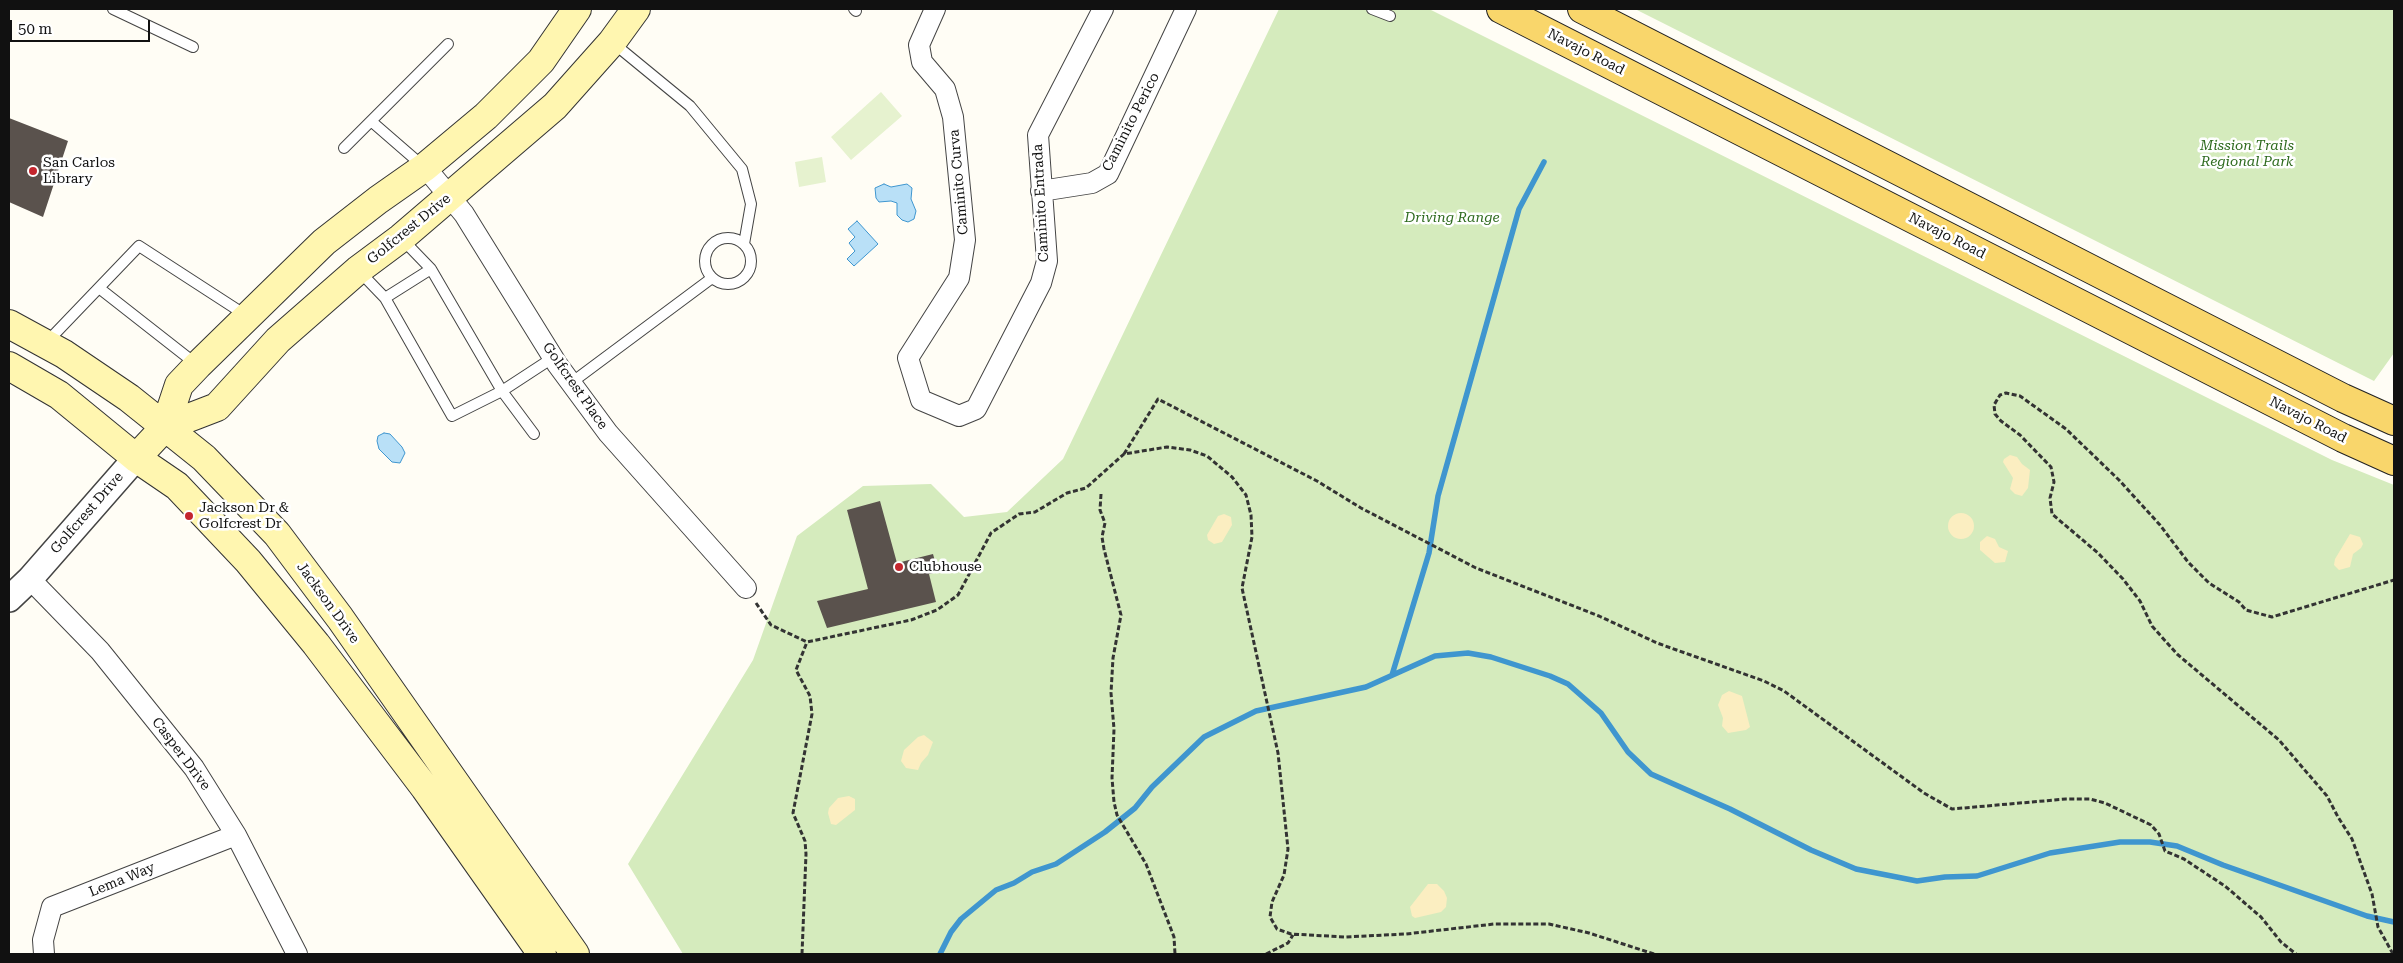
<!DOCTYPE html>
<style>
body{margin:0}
#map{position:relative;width:2403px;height:963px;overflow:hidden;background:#fffdf5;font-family:"Roboto Serif",serif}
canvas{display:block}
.frame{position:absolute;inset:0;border:10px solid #111;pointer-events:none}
.scale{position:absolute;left:10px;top:20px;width:140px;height:22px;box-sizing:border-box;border:2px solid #111;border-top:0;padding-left:6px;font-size:15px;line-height:18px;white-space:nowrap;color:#111;-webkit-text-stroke:4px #fff;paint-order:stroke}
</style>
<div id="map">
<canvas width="2403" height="963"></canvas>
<div class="frame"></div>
<div class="scale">50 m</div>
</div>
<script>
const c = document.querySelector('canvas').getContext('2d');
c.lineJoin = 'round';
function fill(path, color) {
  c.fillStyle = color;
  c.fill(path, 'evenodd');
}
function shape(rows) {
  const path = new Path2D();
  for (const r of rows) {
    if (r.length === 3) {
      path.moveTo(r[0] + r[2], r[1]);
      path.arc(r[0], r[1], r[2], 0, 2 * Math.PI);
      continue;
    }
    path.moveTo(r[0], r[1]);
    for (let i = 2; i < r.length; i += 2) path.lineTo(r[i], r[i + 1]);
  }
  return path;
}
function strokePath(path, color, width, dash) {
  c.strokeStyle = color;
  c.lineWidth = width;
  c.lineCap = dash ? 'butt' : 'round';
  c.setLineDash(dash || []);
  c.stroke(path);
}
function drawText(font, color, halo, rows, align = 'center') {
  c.font = font + ' "Roboto Serif",serif';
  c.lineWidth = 5;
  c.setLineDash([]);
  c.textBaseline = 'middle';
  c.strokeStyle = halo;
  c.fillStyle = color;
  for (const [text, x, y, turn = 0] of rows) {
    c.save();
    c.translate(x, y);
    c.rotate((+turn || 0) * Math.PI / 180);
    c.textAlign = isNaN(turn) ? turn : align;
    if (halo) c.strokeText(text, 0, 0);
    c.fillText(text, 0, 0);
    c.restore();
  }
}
fill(shape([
 [1279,9,1429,9,2332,460,2394,485,2394,954,683,954,628,864,753,660,797,536,863,486,931,484,964,517,1007,512,1063,459],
 [1635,9,2394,9,2394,353,2374,381]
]), '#d5ebbd');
fill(shape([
 [2010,455,2017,457,2022,464,2030,470,2028,488,2022,496,2015,494,2010,489,2013,478,2003,462,2004,459],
 [1961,526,13],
 [1224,514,1231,517,1232,525,1222,542,1214,544,1208,540,1207,535,1218,516],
 [2350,534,2360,537,2363,544,2361,548,2353,554,2350,567,2339,570,2334,565,2335,559],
 [1987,536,1995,539,1999,547,2008,551,2005,562,1995,563,1980,550,1980,542],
 [1729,691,1742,696,1750,727,1746,730,1728,733,1722,726,1723,718,1718,705,1722,695],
 [924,735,933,742,928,755,921,763,918,770,906,768,901,761,904,750,918,737],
 [849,796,855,799,855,810,836,825,831,824,828,813,829,808,838,798],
 [1428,884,1437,884,1444,891,1447,898,1446,907,1441,912,1415,918,1412,916,1410,907]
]), '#fbeec1');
fill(shape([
 [881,92,902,116,851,160,831,137],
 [822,157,826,182,799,187,795,162]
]), '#e6f2cf');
const water = shape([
 [884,184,891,187,907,184,912,188,911,199,916,211,914,219,908,222,902,220,897,215,897,203,891,201,879,202,876,198,875,188,884,184],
 [857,221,878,244,854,266,847,259,855,251,849,243,855,237,848,229,857,221],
 [384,433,390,434,402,447,405,453,400,463,392,462,379,449,377,441,378,436,384,433]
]);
fill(water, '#b9e0f7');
strokePath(water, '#3f96cf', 1);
strokePath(shape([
 [1392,675,1429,553,1438,496,1519,209,1544,162],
 [940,954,951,932,961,919,996,890,1014,883,1032,872,1056,864,1105,832,1135,808,1152,787,1204,737,1256,711,1366,687,1435,656,1468,653,1491,657,1550,676,1568,684,1601,713,1628,752,1651,774,1730,809,1811,850,1856,869,1917,881,1945,877,1977,876,2050,853,2120,842,2150,842,2177,846,2223,865,2367,916,2394,922]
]), '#3f96cf', 5.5);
fill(shape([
 [9,118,68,141,43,217,9,202],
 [880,501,897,563,933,554,938,572,929,574,936,602,827,628,817,601,868,589,847,510]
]), '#5a524d');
const service = shape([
 [113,9,193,47],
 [854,9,856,11],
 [1372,9,1390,16],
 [612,42,690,106,742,169,751,204,744,244],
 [371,121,448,44],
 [344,148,371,121,424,167],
 [728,261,23],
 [402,239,431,269],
 [431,269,502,391,452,416,385,298,431,269],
 [360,272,385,298],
 [99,288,196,364],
 [46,343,139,246,247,316],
 [571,383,712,278],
 [534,434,502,391,554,357]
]);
const minor = shape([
 [935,9,919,45,922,62,945,89,953,117,965,240,959,278,908,358,921,400,959,416,976,409,1041,283,1047,261,1038,135,1103,9],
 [425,167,464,214,557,364,608,433,746,588],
 [1041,191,1092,183,1108,174,1186,9],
 [30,579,100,651,194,768,236,835,297,954],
 [44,954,43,940,52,907,236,835]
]);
const tertiary = shape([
 [9,599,30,579,136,458]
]);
const secondary = shape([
 [9,324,64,354,129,398,204,458,277,534,340,618,575,954],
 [9,366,59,395,136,458,177,486,248,561,316,644,425,788,542,954],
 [165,427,217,407,278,340,358,270,401,238,555,106,612,42,636,9],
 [136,458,165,427,179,385,198,365,324,242,378,200,425,167,486,116,541,61,577,9]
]);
const primary = shape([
 [1501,9,2343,438,2394,461],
 [1582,9,2343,398,2394,421]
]);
strokePath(service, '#444', 12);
strokePath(minor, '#444', 22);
strokePath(tertiary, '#444', 28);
strokePath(secondary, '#333', 30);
strokePath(primary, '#222', 30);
strokePath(shape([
 [1124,454,1158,399,1317,481,1361,508,1476,568,1599,616,1657,643,1764,681,1784,691,1924,793,1952,809,2066,799,2090,799,2105,803,2151,825,2159,834,2165,851,2184,859,2225,886,2261,917,2281,942,2296,954],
 [1101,494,1100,510,1105,523,1102,537,1104,549,1121,615,1113,658,1111,693,1114,729,1112,778,1114,802,1117,815,1146,864,1174,937,1175,954],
 [756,603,771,625,807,642,911,620,937,610,958,595,991,533,1019,514,1035,512,1067,493,1086,488,1124,454,1167,447,1190,450,1207,456,1232,477,1246,495,1251,515,1252,537,1242,588,1278,753,1288,849,1284,875,1272,902,1270,917,1277,929,1291,934,1345,937,1406,934,1494,924,1549,924,1589,933,1654,954],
 [802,954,806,854,805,841,793,813,812,714,810,696,796,670,807,642],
 [1266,954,1288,943,1293,935],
 [2393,954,2378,927,2372,894,2352,839,2338,817,2327,796,2279,740,2177,654,2152,626,2140,601,2123,579,2098,553,2052,514,2050,498,2054,482,2051,467,2020,435,2001,421,1995,414,1994,405,2000,395,2006,393,2020,396,2066,429,2119,480,2160,525,2188,562,2209,583,2239,602,2246,610,2272,617,2394,580]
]), '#333', 3, [5, 2.5]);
strokePath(service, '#fff', 10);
strokePath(minor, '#fff', 20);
strokePath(tertiary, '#fff', 25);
strokePath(secondary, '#fff6b0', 28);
strokePath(primary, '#f9d66b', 28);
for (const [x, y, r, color] of [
 [33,171,5,"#c4262e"],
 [189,516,5,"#c4262e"],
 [899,567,5,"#c4262e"]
]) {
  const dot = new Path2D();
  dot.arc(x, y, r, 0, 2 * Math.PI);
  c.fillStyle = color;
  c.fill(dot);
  strokePath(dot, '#fff', 2);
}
drawText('14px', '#111', '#fff', [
 ["Navajo Road",1586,52,27],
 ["Caminito Perico",1131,122,-63],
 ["Caminito Curva",959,182,-95],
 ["Caminito Entrada",1041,203,-93],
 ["Golfcrest Drive",409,229,-39],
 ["Navajo Road",1947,236,27],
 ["Golfcrest Place",575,386,55],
 ["Navajo Road",2308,420,27],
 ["Golfcrest Drive",87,513,-49],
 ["Jackson Drive",328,603,54],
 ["Casper Drive",181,754,53],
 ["Lema Way",122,880,-22]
]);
drawText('italic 14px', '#2f6b1f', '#fff', [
 ["Mission Trails",2247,146],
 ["Regional Park",2247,162],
 ["Driving Range",1452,218]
]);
drawText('14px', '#111', '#fff', [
 ["San Carlos",43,163],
 ["Library",43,179],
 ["Jackson Dr &",199,508],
 ["Golfcrest Dr",199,524],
 ["Clubhouse",909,567]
], 'left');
</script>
